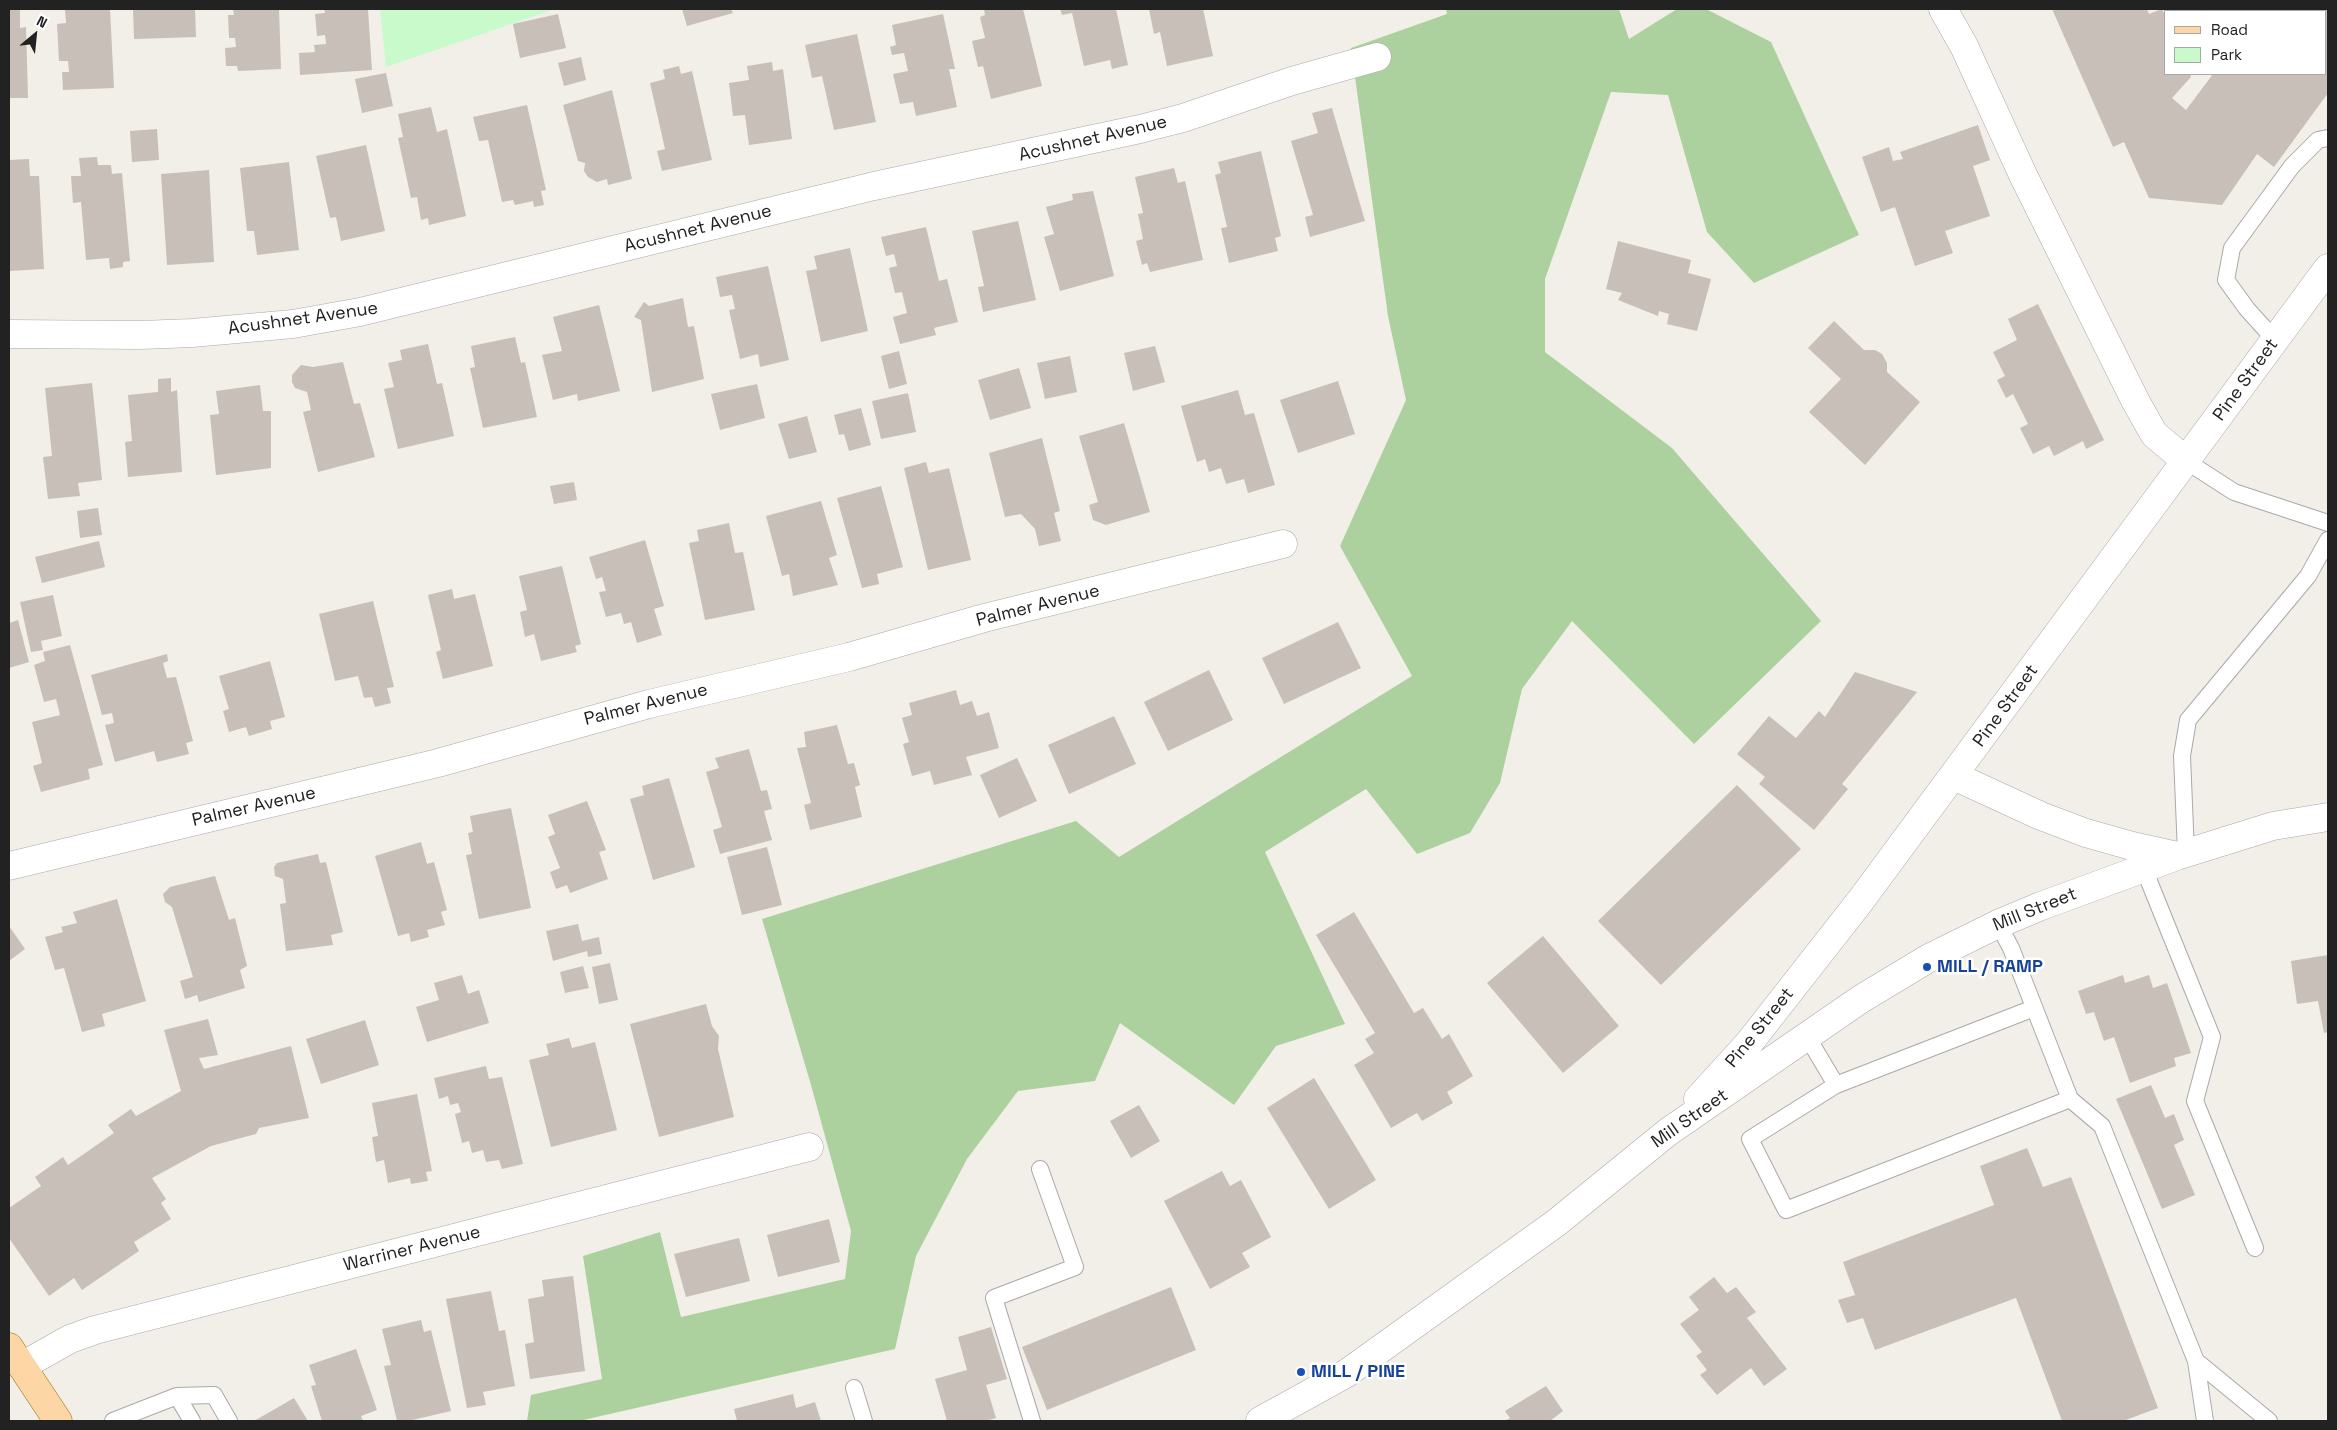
<!DOCTYPE html>
<style>
body{margin:0}
#map{position:relative;width:2337px;height:1430px;overflow:hidden;background:#f2efe9;font-family:"Space Grotesk",sans-serif}
canvas{display:block}
.frame{position:absolute;inset:0;border:10px solid #222;pointer-events:none}
.legend{position:absolute;left:2164px;top:10px;width:162px;height:65px;box-sizing:border-box;background:#fff;border:1px solid #a7a7a7;margin:0;padding:6px 9px;list-style:none;font-size:15px;color:#222}
.legend li{display:flex;align-items:center;gap:10px;height:25px}
.legend b{width:25px;border:1px solid #a7a7a7}
.north{position:absolute;left:10px;top:10px;width:50px;height:50px;-webkit-text-stroke:4px #fff;paint-order:stroke;rotate:28deg;font-size:14px;font-weight:700;line-height:20px;text-align:center;color:#222}
.north::after{content:'';display:block;margin:auto;width:18px;height:22px;background:#222;clip-path:polygon(50% 0,100% 100%,50% 72%,0 100%)}
</style>
<div id="map">
<canvas width="2337" height="1430"></canvas>
<div class="frame"></div>
<ul class="legend">
<li><b style="height:6px;background:#fcd6a4"></b>Road</li>
<li><b style="height:14px;background:#c8facc"></b>Park</li>
</ul>
<div class="north">N</div>
</div>
<script>
const c = document.querySelector('canvas').getContext('2d');
c.lineJoin = 'round';
function fill(path, color) {
  c.fillStyle = color;
  c.fill(path, 'evenodd');
}
function shape(rows) {
  const path = new Path2D();
  for (const r of rows) {
    path.moveTo(r[0], r[1]);
    for (let i = 2; i < r.length; i += 2) path.lineTo(r[i], r[i + 1]);
  }
  return path;
}
function strokePath(path, color, width, dash) {
  c.strokeStyle = color;
  c.lineWidth = width;
  c.lineCap = dash ? 'butt' : 'round';
  c.setLineDash(dash || []);
  c.stroke(path);
}
function drawText(font, color, halo, rows, align = 'center') {
  c.font = font + ' "Space Grotesk",sans-serif';
  c.lineWidth = 5;
  c.setLineDash([]);
  c.textBaseline = 'middle';
  c.strokeStyle = halo;
  c.fillStyle = color;
  for (const [text, x, y, turn = 0] of rows) {
    c.save();
    c.translate(x, y);
    c.rotate((+turn || 0) * Math.PI / 180);
    c.textAlign = isNaN(turn) ? turn : align;
    if (halo) c.strokeText(text, 0, 0);
    c.fillText(text, 0, 0);
    c.restore();
  }
}
fill(shape([
 [1446,9,1619,9,1629,39,1677,9,1706,9,1771,42,1859,235,1754,283,1707,232,1668,95,1611,92,1545,279,1545,352,1672,448,1821,621,1694,744,1572,621,1522,689,1500,783,1470,833,1417,854,1366,789,1265,852,1345,1024,1276,1046,1234,1105,1120,1023,1095,1081,1018,1091,967,1159,916,1256,895,1349,579,1421,527,1421,531,1395,602,1379,583,1256,660,1232,681,1317,845,1279,851,1231,811,1085,762,919,1076,821,1119,857,1412,676,1340,546,1406,400,1388,316,1351,48,1447,14]
]), '#add19e');
fill(shape([
 [380,9,555,9,386,67]
]), '#c8facc');
fill(shape([
 [9,9,20,9,20,28,26,27,28,98,9,98],
 [65,9,110,9,114,88,63,90,62,72,69,72,68,61,59,61,57,24,66,23],
 [133,9,195,9,196,37,134,39],
 [233,9,279,9,281,69,238,71,237,66,226,66,225,48,236,47,235,38,229,38,228,15,234,15],
 [324,9,368,9,372,70,300,75,299,53,315,52,314,45,326,44,325,35,317,36,315,14,325,13],
 [682,9,731,9,733,13,687,26],
 [984,9,1023,9,1042,86,991,99,983,66,978,67,972,41,985,38,980,17,985,15],
 [1060,9,1116,9,1128,65,1112,69,1110,60,1084,66,1072,13,1062,15],
 [1149,9,1203,9,1213,56,1167,66,1160,32,1154,34],
 [2052,9,2147,9,2149,14,2162,9,2166,18,2166,74,2190,74,2191,77,2172,98,2186,110,2213,74,2326,74,2326,11,2278,11,2280,9,2328,9,2328,93,2274,167,2257,154,2222,205,2149,198,2124,142,2113,147],
 [558,14,566,48,520,58,513,24],
 [943,14,955,69,949,69,957,107,916,116,913,102,900,104,893,74,908,71,904,53,892,55,890,47,896,45,892,25],
 [857,34,876,122,834,130,822,76,812,78,805,45],
 [581,57,586,80,564,86,558,63],
 [772,62,773,71,783,69,792,139,749,145,745,115,733,116,729,83,749,80,747,66],
 [679,66,681,74,692,71,712,160,662,171,657,151,665,149,650,83,665,79,663,70],
 [386,73,393,106,362,113,355,79],
 [612,90,632,179,608,185,607,179,597,182,588,177,584,171,585,163,578,161,563,105],
 [527,105,546,190,541,191,544,205,534,207,533,201,515,205,513,200,502,202,488,140,479,141,473,117],
 [431,107,437,132,447,129,466,216,429,225,428,218,421,220,417,197,411,198,398,138,403,137,398,114],
 [1332,108,1365,221,1310,237,1305,217,1313,215,1291,141,1318,133,1312,113],
 [1978,125,1990,160,1973,166,1990,216,1945,231,1953,253,1915,266,1895,207,1881,212,1862,157,1889,147,1893,161,1903,159,1900,152],
 [157,129,159,160,132,162,130,131],
 [366,145,385,231,341,241,336,217,330,218,316,156],
 [1261,151,1281,236,1275,238,1278,251,1229,263,1221,228,1227,227,1215,175,1221,173,1218,162],
 [97,157,98,165,111,165,112,174,122,173,130,261,123,262,123,267,110,269,109,258,86,260,81,202,73,203,71,176,81,176,79,158],
 [29,159,30,176,39,176,44,269,9,271,9,160],
 [289,162,299,250,257,255,254,231,247,231,240,168],
 [1174,168,1178,183,1185,181,1203,260,1150,272,1147,263,1142,265,1136,241,1143,239,1138,214,1143,213,1135,177],
 [209,170,214,262,167,265,161,174],
 [1093,191,1114,276,1060,291,1044,237,1054,234,1046,207,1073,200,1072,194],
 [1018,221,1036,300,983,312,978,287,984,286,972,231],
 [926,227,939,281,947,279,958,322,934,328,936,335,900,344,893,317,907,313,902,292,895,293,889,268,897,266,894,254,886,256,881,237],
 [1618,241,1691,260,1688,273,1711,279,1697,331,1667,324,1669,314,1659,311,1658,316,1618,300,1622,293,1606,289],
 [850,248,868,331,821,342,806,271,817,269,814,256],
 [768,266,789,360,760,367,758,354,740,359,729,310,735,309,732,295,720,297,716,277],
 [683,298,688,327,694,326,704,379,652,392,641,320,634,317,644,302,649,306],
 [2038,304,2104,440,2086,449,2083,441,2054,456,2049,446,2033,454,2020,428,2028,424,2013,394,2006,398,1997,380,2005,376,1993,352,2017,340,2008,319],
 [599,305,620,391,578,401,577,394,553,400,542,355,562,351,553,317],
 [1834,321,1864,350,1875,350,1882,354,1887,363,1887,372,1920,402,1865,465,1809,412,1841,379,1808,348],
 [515,337,521,363,525,362,537,417,483,428,470,368,475,367,471,346],
 [428,344,437,384,442,383,454,436,398,449,384,389,394,387,388,363,402,360,400,350],
 [1155,346,1165,382,1133,391,1124,353],
 [899,351,907,384,889,389,881,356],
 [1070,356,1077,392,1045,399,1037,363],
 [343,362,354,404,360,403,375,457,318,472,303,412,311,410,307,392,295,388,292,382,292,375,301,365,313,367],
 [1019,368,1031,408,990,420,978,380],
 [171,378,171,392,177,390,182,472,128,477,125,442,132,441,128,395,158,392,158,379],
 [1338,381,1355,434,1298,453,1280,400],
 [92,383,102,480,78,483,80,496,48,499,43,457,52,456,45,388],
 [757,384,765,418,720,430,711,394],
 [260,385,263,411,271,411,271,468,216,475,210,415,219,414,216,391],
 [1238,390,1245,415,1254,413,1275,485,1248,493,1244,479,1226,484,1221,468,1209,472,1205,459,1197,462,1181,406],
 [908,393,916,432,881,439,872,401],
 [861,408,871,445,849,451,844,434,839,435,834,415],
 [807,416,817,452,789,459,778,424],
 [1124,423,1150,512,1106,525,1093,520,1089,505,1098,502,1079,436],
 [1042,438,1060,511,1054,513,1061,541,1039,546,1035,529,1021,514,1005,517,989,453],
 [926,462,929,473,949,468,971,560,928,570,904,468],
 [574,482,577,500,554,504,550,486],
 [881,486,903,567,877,574,879,584,862,588,837,498],
 [821,501,837,555,829,558,838,585,793,596,789,574,782,576,766,516],
 [98,508,102,535,80,538,77,511],
 [729,523,735,553,743,552,755,610,705,620,689,543,699,541,697,530],
 [645,540,664,606,654,609,662,635,637,643,631,622,624,624,621,613,606,617,599,592,606,591,602,577,596,579,589,557],
 [99,541,105,567,42,583,35,557],
 [562,566,581,644,575,646,577,652,541,661,534,634,525,637,520,612,527,610,519,576],
 [452,589,454,599,475,594,493,666,443,679,436,652,441,650,428,595],
 [53,595,62,636,41,641,43,650,31,652,20,602],
 [373,601,394,687,387,688,391,703,375,707,372,697,364,698,358,676,335,681,319,614],
 [18,620,29,662,9,668,9,623],
 [1338,622,1361,668,1284,704,1262,658],
 [70,645,103,765,88,769,90,779,41,792,33,766,42,763,32,722,60,715,56,699,44,702,34,665,45,661,43,652],
 [167,654,168,661,163,663,167,678,176,677,193,741,186,743,189,754,157,762,154,751,115,762,105,725,114,723,112,713,102,715,91,675],
 [270,661,285,717,270,721,272,729,249,736,246,727,229,732,223,711,229,709,219,676],
 [1209,670,1233,720,1168,751,1144,702],
 [1855,672,1917,692,1842,784,1848,789,1814,830,1759,784,1765,777,1737,754,1769,716,1796,738,1819,711,1825,717],
 [956,690,960,705,972,701,977,716,989,712,999,748,966,757,972,775,934,785,930,771,912,776,903,744,909,742,902,718,912,715,909,703],
 [1114,716,1136,764,1069,794,1048,745],
 [837,725,848,764,854,763,860,785,855,787,862,817,810,830,804,805,811,803,797,748,806,747,804,732],
 [749,749,761,791,767,790,772,809,764,811,772,840,720,854,713,830,722,827,706,772,719,768,715,758],
 [1017,758,1037,801,999,818,980,775],
 [669,778,695,867,653,880,630,799,644,795,642,786],
 [1737,785,1801,849,1661,985,1598,921],
 [587,801,606,850,599,852,608,879,570,893,567,885,556,889,550,872,560,868,548,837,555,834,548,815],
 [511,808,531,908,479,919,466,855,472,854,468,833,473,832,470,816],
 [421,842,427,864,434,862,447,910,441,912,445,925,427,930,429,937,411,942,409,933,398,936,375,856],
 [767,847,782,905,742,915,727,857],
 [318,854,320,863,326,862,343,932,331,935,333,945,286,951,280,904,286,903,283,879,275,876,274,867,277,863],
 [215,876,229,920,235,918,247,966,240,970,245,988,199,1002,197,995,185,999,180,981,193,977,172,907,165,902,163,894,170,887],
 [117,899,146,1001,102,1014,105,1026,82,1032,64,968,55,970,45,937,63,932,61,927,77,923,73,912],
 [1354,912,1414,1013,1423,1008,1442,1039,1449,1034,1473,1076,1447,1092,1453,1103,1422,1121,1417,1113,1391,1128,1354,1065,1374,1053,1365,1039,1375,1033,1316,935],
 [578,924,582,941,599,937,602,954,588,957,587,951,553,961,546,931],
 [9,926,25,949,9,961],
 [1543,936,1619,1026,1563,1073,1487,983],
 [2328,955,2328,1032,2324,1033,2318,1001,2297,1004,2291,961],
 [610,963,618,1000,599,1004,592,967],
 [583,966,589,988,565,993,560,972],
 [462,975,468,994,479,990,489,1023,427,1042,416,1007,439,1000,434,983],
 [2123,975,2125,983,2149,975,2153,988,2167,983,2191,1053,2174,1058,2176,1066,2130,1083,2114,1037,2104,1041,2094,1012,2086,1014,2078,991],
 [706,1004,712,1026,719,1036,718,1049,734,1117,659,1137,630,1024],
 [208,1019,218,1055,199,1058,204,1069,291,1046,309,1118,259,1128,256,1134,211,1146,152,1178,166,1199,161,1203,171,1219,134,1242,139,1251,82,1290,74,1278,49,1296,9,1238,9,1208,41,1186,35,1177,63,1157,68,1165,114,1133,108,1125,131,1109,136,1116,181,1091,164,1030],
 [365,1020,379,1065,321,1084,306,1039],
 [569,1038,572,1048,595,1042,617,1130,551,1147,529,1060,549,1055,546,1044],
 [486,1066,489,1079,502,1077,523,1164,502,1169,499,1160,486,1162,483,1150,472,1153,469,1141,462,1143,455,1114,461,1112,458,1103,450,1105,448,1096,439,1099,434,1078],
 [1314,1078,1376,1180,1329,1209,1267,1108],
 [2151,1085,2165,1118,2174,1114,2184,1140,2174,1145,2195,1195,2162,1209,2116,1099],
 [417,1094,432,1171,426,1172,428,1181,411,1184,410,1178,388,1183,384,1160,376,1162,372,1137,378,1136,372,1103],
 [1139,1105,1160,1141,1131,1158,1110,1121],
 [2027,1148,2043,1187,2071,1177,2158,1408,2123,1421,2062,1421,2016,1298,1875,1350,1863,1318,1847,1323,1838,1300,1855,1295,1843,1262,1994,1205,1980,1166],
 [1222,1171,1230,1186,1241,1180,1271,1237,1242,1253,1250,1267,1210,1289,1164,1201],
 [829,1219,840,1262,778,1277,767,1235],
 [739,1238,750,1281,686,1297,674,1254],
 [573,1276,585,1371,530,1379,525,1344,534,1342,528,1299,544,1296,542,1280],
 [1714,1277,1727,1293,1736,1287,1756,1312,1747,1318,1787,1369,1764,1386,1751,1368,1717,1395,1700,1375,1707,1370,1696,1356,1702,1352,1680,1324,1699,1310,1689,1297],
 [1171,1287,1196,1350,1047,1410,1022,1347],
 [491,1291,499,1331,505,1330,515,1386,483,1392,486,1405,467,1408,446,1299],
 [421,1320,424,1332,431,1330,451,1411,408,1421,397,1421,384,1366,391,1365,382,1329],
 [991,1327,1007,1379,986,1385,996,1418,985,1421,947,1421,935,1379,967,1370,958,1337],
 [356,1349,377,1410,361,1416,363,1421,322,1421,311,1386,316,1385,309,1365],
 [1546,1386,1563,1411,1550,1421,1505,1421,1510,1418,1505,1411],
 [793,1394,796,1408,815,1402,821,1421,737,1421,734,1409],
 [294,1398,308,1421,254,1421]
]), '#c7bfb8');
const service = shape([
 [2275,340,2247,309,2226,280,2232,248,2292,166,2318,140,2328,138],
 [2186,461,2234,492,2328,523],
 [2186,853,2182,756,2188,720,2308,576,2328,540],
 [2144,869,2212,1037,2195,1101,2255,1248],
 [1808,1038,1836,1085,1750,1139,1786,1210,2070,1099,2011,948,1998,924],
 [1836,1085,2034,1008],
 [2070,1099,2102,1126,2196,1361,2205,1421],
 [2196,1361,2269,1421],
 [854,1388,864,1421],
 [177,1396,214,1395,229,1421],
 [113,1421,177,1396,192,1421],
 [1032,1421,994,1298,1075,1267,1040,1169]
]);
const minor = shape([
 [1943,9,1964,46,2023,175,2136,402,2154,434,2186,461],
 [9,334,141,335,192,333,293,324,360,312,874,186,1140,129,1183,118,1292,81,1377,57],
 [9,866,438,763,649,704,849,657,984,618,1283,544],
 [22,1366,70,1339,95,1330,809,1147]
]);
const tertiary = shape([
 [1954,776,2041,816,2086,833,2132,846,2177,856],
 [1698,1099,1749,1043,1861,900,2328,268],
 [1260,1421,1347,1373,1556,1223,1668,1132,1861,999,1929,958,1998,924,2041,906,2177,856,2273,826,2328,817]
]);
const primary = shape([
 [9,1347,58,1421]
]);
strokePath(service, '#a9a9a9', 18);
strokePath(minor, '#a9a9a9', 29);
strokePath(tertiary, '#a9a9a9', 29);
strokePath(primary, '#a06b00', 29);
strokePath(service, '#fff', 16);
strokePath(minor, '#fff', 28);
strokePath(tertiary, '#fff', 28);
strokePath(primary, '#fcd6a4', 28);
for (const [x, y, r, color] of [
 [1927,967,5,"#1a4fb4"],
 [1301,1372,5,"#1a4fb4"]
]) {
  const dot = new Path2D();
  dot.arc(x, y, r, 0, 2 * Math.PI);
  c.fillStyle = color;
  c.fill(dot);
  strokePath(dot, '#fff', 2);
}
drawText('18px', '#222', '#fff', [
 ["Acushnet Avenue",1093,139,-13],
 ["Acushnet Avenue",698,229,-14],
 ["Acushnet Avenue",303,319,-8],
 ["Pine Street",2246,380,-54],
 ["Palmer Avenue",1038,606,-14],
 ["Palmer Avenue",646,705,-14],
 ["Pine Street",2006,706,-54],
 ["Palmer Avenue",254,807,-13],
 ["Mill Street",2035,910,-22],
 ["Pine Street",1760,1028,-51],
 ["Mill Street",1690,1119,-35],
 ["Warriner Avenue",412,1249,-14]
]);
drawText('bold 18px', '#164399', '#fff', [
 ["MILL / RAMP",1937,967],
 ["MILL / PINE",1311,1372]
], 'left');
</script>
